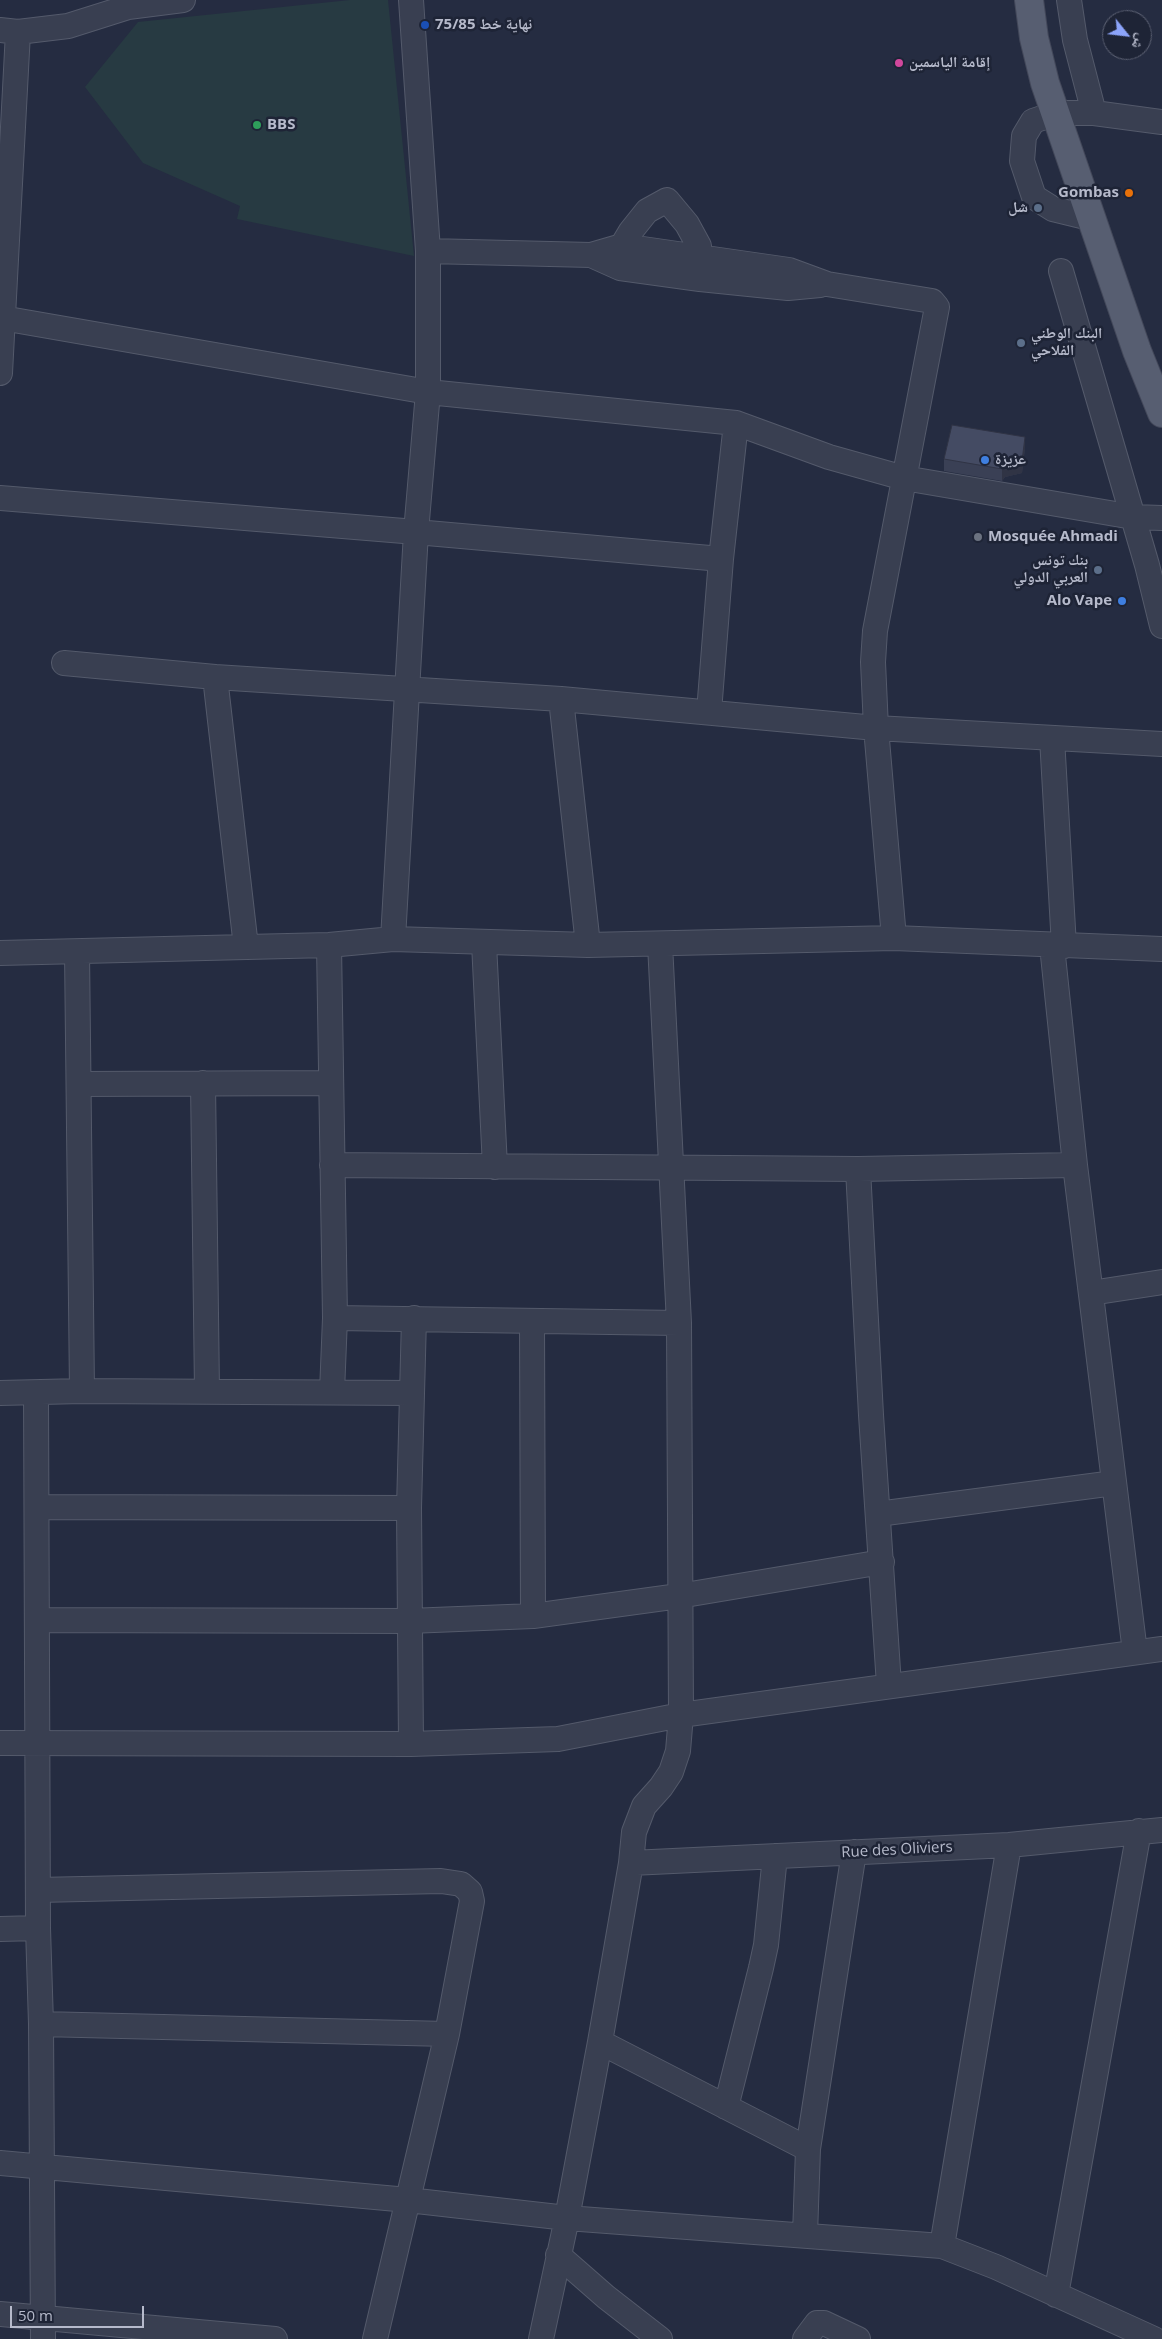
<!DOCTYPE html>
<meta charset="utf-8">
<style>
body{margin:0}
#map{position:relative;width:1162px;height:2339px;overflow:hidden;background:#252c41;font-family:"Open Sans","Noto Naskh Arabic",sans-serif}
canvas{display:block}
.north{position:absolute;left:1102px;top:10px;width:50px;height:50px;box-sizing:border-box;background:#1e2436;border:1px solid #5b6072;border-radius:50%;rotate:119deg;font-size:14px;font-weight:700;line-height:20px;text-align:center;color:#b6bacb}
.north::after{content:'';display:block;margin:auto;width:18px;height:22px;background:#8ca4fa;clip-path:polygon(50% 0,100% 100%,50% 72%,0 100%)}
.scale{position:absolute;left:10px;top:2306px;width:134px;height:22px;box-sizing:border-box;border:2px solid #b6bacb;border-top:0;padding-left:6px;font-size:15px;line-height:18px;white-space:nowrap;color:#b6bacb;-webkit-text-stroke:4px #1e2436;paint-order:stroke}
</style>
<div id="map">
<canvas width="1162" height="2339"></canvas>
<div class="north">ش</div>
<div class="scale">50 m</div>
</div>
<script>
const c = document.querySelector('canvas').getContext('2d');
c.lineJoin = 'round';
function fill(path, color) {
  c.fillStyle = color;
  c.fill(path, 'evenodd');
}
function shape(rows) {
  const path = new Path2D();
  for (const r of rows) {
    path.moveTo(r[0], r[1]);
    for (let i = 2; i < r.length; i += 2) path.lineTo(r[i], r[i + 1]);
  }
  return path;
}
function strokePath(path, color, width, dash) {
  c.strokeStyle = color;
  c.lineWidth = width;
  c.lineCap = dash ? 'butt' : 'round';
  c.setLineDash(dash || []);
  c.stroke(path);
}
function drawText(font, color, halo, rows, align = 'center') {
  c.font = font + ' "Open Sans","Noto Naskh Arabic",sans-serif';
  c.lineWidth = 5;
  c.setLineDash([]);
  c.textBaseline = 'middle';
  c.strokeStyle = halo;
  c.fillStyle = color;
  for (const [text, x, y, turn = 0] of rows) {
    c.save();
    c.translate(x, y);
    c.rotate((+turn || 0) * Math.PI / 180);
    c.textAlign = isNaN(turn) ? turn : align;
    if (halo) c.strokeText(text, 0, 0);
    c.fillText(text, 0, 0);
    c.restore();
  }
}
fill(shape([
 [350,0,388,0,414,256,237,219,240,206,143,163,85,87,138,22]
]), '#273a42');
const minor = shape([
 [1069,0,1075,40,1094,113],
 [0,30,18,32,68,26,128,7,183,0],
 [1090,218,1053,209,1034,197,1022,161,1024,136,1033,121,1057,113,1094,113,1162,122],
 [622,246,631,231,647,211,667,200,687,224,699,246,700,269],
 [428,251,591,255,622,246,789,270,827,284,932,301,937,307,875,631,873,662,876,728,894,938],
 [591,255,620,268,700,279,788,288,820,285],
 [1061,271,1147,565,1162,626],
 [2,318,428,392,736,423,829,457,904,478,1133,517,1162,518],
 [0,373,18,32],
 [0,498,416,532,721,559],
 [64,663,215,677],
 [561,699,588,945],
 [709,712,721,559,736,423],
 [1052,738,1064,946],
 [393,939,416,532,428,392,428,251,411,0],
 [484,943,495,1167],
 [329,945,335,1318,332,1392],
 [1052,946,1075,1165,1135,1652],
 [246,947,215,677,561,699,876,728,1162,744],
 [77,952,82,1391],
 [0,953,329,945,393,939,588,945,894,938,1162,949],
 [203,1083,207,1391],
 [79,1084,331,1083],
 [332,1165,858,1169,1075,1165],
 [858,1169,871,1415,889,1685],
 [1091,1293,1162,1282],
 [335,1318,679,1323],
 [532,1321,533,1616,679,1596,882,1562],
 [0,1393,82,1391,412,1393],
 [36,1393,38,1928,41,2024,43,2339],
 [37,1507,409,1508],
 [878,1514,1114,1483],
 [38,1620,409,1621,533,1616],
 [0,1743,411,1744,558,1739,681,1715,1162,1649],
 [411,1744,409,1508,414,1318],
 [631,1863,1009,1845,1162,1830],
 [38,1890,441,1881,461,1884,470,1892,472,1901,447,2034,375,2339],
 [0,1929,38,1928],
 [41,2024,447,2034],
 [600,2042,808,2149],
 [726,2107,761,1968,766,1945,775,1856],
 [0,2163,408,2200,567,2218,942,2246,996,2267,1154,2339],
 [805,2235,808,2149,854,1852],
 [942,2246,1009,1845],
 [558,2255,606,2297,660,2339],
 [1056,2295,1139,1831],
 [0,2314,275,2339],
 [541,2339,567,2218,600,2042,631,1863,634,1832,644,1806,661,1787,671,1772,678,1751,681,1715,679,1323,660,944],
 [805,2339,817,2323,824,2323,858,2339]
]);
const major = shape([
 [1029,0,1034,38,1045,83,1137,351,1162,413]
]);
strokePath(minor, '#545a6b', 26);
strokePath(major, '#43485a', 30);
strokePath(minor, '#393f51', 24);
strokePath(major, '#575e71', 28);
fill(shape([
 [1025,448,1022,473,1005,477,1002,481,944,471,944,459]
]), '#3a4055');
fill(shape([
 [1025,437,1025,448,1022,473,1005,477,1002,481,1002,469]
]), '#303445');
const building = shape([
 [952,425,1025,437,1022,461,1005,466,1002,469,944,459,952,425]
]);
fill(building, '#444b63');
strokePath(building, '#303445', 1);
for (const [x, y, r, color] of [
 [425,25,5,"#1a4fb4"],
 [899,63,5,"#d1479c"],
 [257,125,5,"#2e9e5b"],
 [1129,193,5,"#e8710a"],
 [1038,208,5,"#5c6f8a"],
 [1021,343,5,"#5c6f8a"],
 [985,460,5,"#3f7fe0"],
 [978,537,5,"#6b7280"],
 [1098,570,5,"#5c6f8a"],
 [1122,601,5,"#3f7fe0"]
]) {
  const dot = new Path2D();
  dot.arc(x, y, r, 0, 2 * Math.PI);
  c.fillStyle = color;
  c.fill(dot);
  strokePath(dot, '#1e2436', 2);
}
drawText('bold 15px', '#b6bacb', '#1e2436', [
 ["نهاية خط 75/85",435,25],
 ["إقامة الياسمين",909,63],
 ["BBS",267,125],
 ["Gombas",1119,193,"right"],
 ["شل",1028,208,"right"],
 ["البنك الوطني",1031,334],
 ["الفلاحي",1031,351],
 ["عزيزة",995,460],
 ["Mosquée Ahmadi",988,537],
 ["بنك تونس",1088,561,"right"],
 ["العربي الدولي",1088,578,"right"],
 ["Alo Vape",1112,601,"right"]
], 'left');
drawText('15px', '#b6bacb', '#1e2436', [
 ["Rue des Oliviers",897,1850,-3]
]);
</script>
